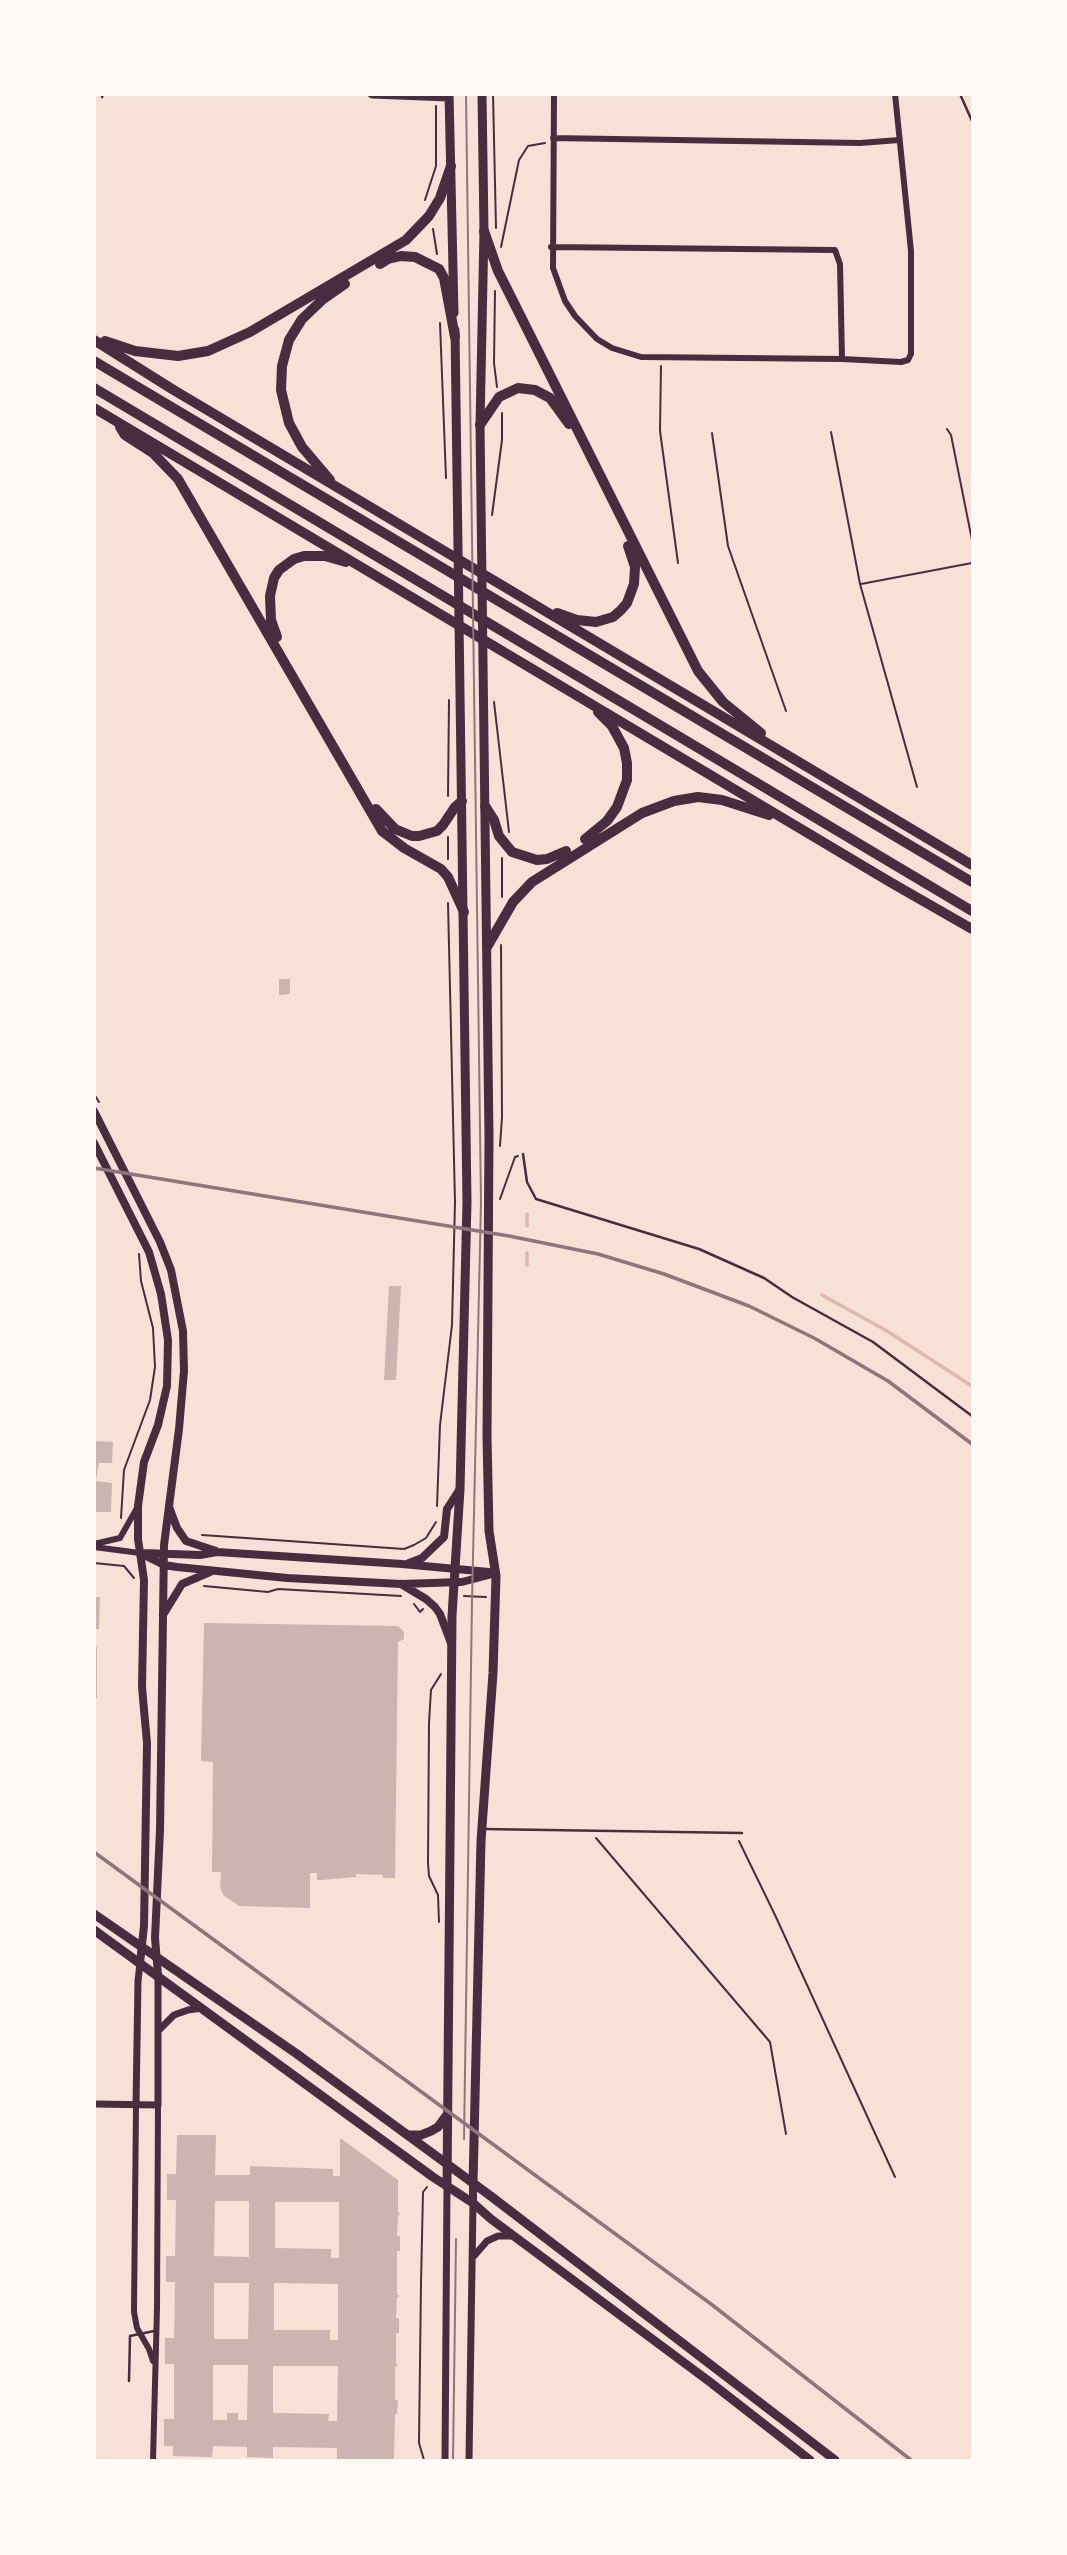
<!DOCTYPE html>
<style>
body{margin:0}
#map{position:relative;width:1067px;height:2555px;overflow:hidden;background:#f7e1d7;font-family:Lato,sans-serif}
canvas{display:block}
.frame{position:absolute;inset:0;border:96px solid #fffaf5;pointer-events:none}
</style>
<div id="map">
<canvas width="1067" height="2555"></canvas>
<div class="frame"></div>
</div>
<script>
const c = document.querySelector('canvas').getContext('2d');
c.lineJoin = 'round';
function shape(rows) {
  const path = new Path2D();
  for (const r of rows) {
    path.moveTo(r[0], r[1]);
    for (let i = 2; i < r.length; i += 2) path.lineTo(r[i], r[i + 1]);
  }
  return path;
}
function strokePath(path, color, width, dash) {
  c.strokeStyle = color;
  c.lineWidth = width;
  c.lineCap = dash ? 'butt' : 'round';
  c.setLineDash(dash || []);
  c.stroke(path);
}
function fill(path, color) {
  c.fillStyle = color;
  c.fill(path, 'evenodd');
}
strokePath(shape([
 [527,1214,527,1226],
 [527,1265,527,1253],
 [822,1295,887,1331,972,1386]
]), '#dcb8b0', 3.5);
fill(shape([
 [279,979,290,979,290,994,279,995],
 [389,1286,401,1286,396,1380,384,1380],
 [94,1441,113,1442,112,1463,99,1463,96,1480],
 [94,1481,112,1483,111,1512,94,1512],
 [94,1597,100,1597,99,1629,94,1629],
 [204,1623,398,1626,404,1632,404,1639,398,1642,395,1878,383,1878,383,1875,356,1874,356,1877,321,1880,317,1880,317,1873,310,1873,310,1908,239,1906,223,1895,220,1887,221,1872,212,1872,213,1762,201,1761],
 [94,1647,97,1647,97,1698,94,1698],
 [177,2135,216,2135,215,2175,250,2175,250,2166,333,2169,333,2176,340,2176,340,2138,398,2180,398,2212,400,2214,398,2216,397,2236,400,2236,400,2251,397,2251,397,2294,399,2296,397,2298,396,2318,399,2318,399,2333,396,2333,396,2363,398,2365,395,2367,395,2400,398,2400,397,2414,395,2414,394,2460,337,2459,337,2448,273,2447,273,2458,247,2457,247,2447,213,2446,212,2457,173,2456,173,2446,164,2446,164,2419,174,2419,174,2364,165,2364,165,2338,174,2338,175,2282,166,2282,166,2256,175,2256,176,2200,167,2200,167,2174,176,2174],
 [215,2201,249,2201,249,2257,214,2256],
 [275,2202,339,2202,339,2258,331,2258,331,2249,275,2248],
 [214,2283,249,2283,248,2339,214,2339],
 [274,2283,338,2284,338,2340,330,2340,330,2330,274,2330],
 [213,2365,248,2365,247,2420,238,2420,238,2413,227,2413,227,2420,213,2420],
 [273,2366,338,2366,337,2421,328,2421,329,2414,273,2413]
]), '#ccb4b1');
strokePath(shape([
 [493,94,496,228],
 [425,200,436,166,436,106],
 [433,229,437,254],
 [501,247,519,160,528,146,545,143],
 [495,291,494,363,497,387],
 [440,323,446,478],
 [661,366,660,431,678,563],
 [947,429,951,435,972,540],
 [831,432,860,584,917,787],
 [712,433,728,546,786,711],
 [492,515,502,440,502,413],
 [861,584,972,563],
 [494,702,509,832],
 [448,796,449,700],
 [448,837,448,859],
 [502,897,502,858],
 [94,1094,99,1102],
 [500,1146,502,1117,501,945],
 [500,1199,515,1157,518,1156],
 [437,1506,440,1425,452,1325,455,1202,448,903],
 [121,1518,124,1470,150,1400,155,1367,153,1328,141,1281,139,1254],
 [202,1535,404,1549,414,1545,426,1538,436,1522],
 [94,1563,124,1566,134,1578],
 [204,1586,268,1592,278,1589,401,1596],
 [464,1596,486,1597],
 [414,1604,420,1612,423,1609],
 [596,1838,770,2042,786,2134],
 [739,1841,775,1915,895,2177],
 [439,1922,438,1895,429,1876,428,1863,429,1723,431,1690,441,1674],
 [424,2460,419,2443,421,2283,423,2192,427,2187]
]), '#4a2c40', 2);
strokePath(shape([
 [960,94,972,121],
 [102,97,103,94],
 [523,1154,527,1182,536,1199,699,1249,764,1278,792,1297,873,1342,972,1416],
 [483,1829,742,1833],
 [129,2381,130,2336,154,2331]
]), '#4a2c40', 2.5);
strokePath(shape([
 [554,94,553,268,565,301,575,316,597,339,612,348,641,357,842,359,901,362,908,360,911,354,911,251,895,94],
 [553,138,860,143,899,140],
 [551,247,835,250,840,264,842,359],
 [94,1544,120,1538,137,1508],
 [94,1547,140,1553],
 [136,2105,134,2312,137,2328,149,2349,153,2361],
 [153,2460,157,2308,158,2105]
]), '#4a2c40', 6);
strokePath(shape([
 [159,2030,174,2015,188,2010,202,2008],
 [94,2104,158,2105,158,1975],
 [136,2105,138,1981,140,1963],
 [474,2256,487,2241,498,2236,513,2236],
 [445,2460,447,2186],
 [469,2460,473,2203]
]), '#4a2c40', 7);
strokePath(shape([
 [94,1111,160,1242,171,1270,183,1331,184,1371,179,1429,164,1545,160,1830,155,1938,158,1975],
 [94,1143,149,1252,161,1294,168,1340,167,1386,158,1425,144,1462,138,1506,138,1539,144,1580,142,1687,147,1743,144,1926,140,1963],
 [169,1507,177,1528,186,1541,216,1551],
 [140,1553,164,1565,177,1567,287,1578,401,1584,462,1582,496,1573],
 [143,1553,200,1555,217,1552,402,1564,489,1572],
 [409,1563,422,1558,444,1537,447,1509,460,1489],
 [401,1584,426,1599,435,1607,440,1614,451,1643],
 [163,1615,182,1584,210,1572],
 [473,2203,473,2184]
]), '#4a2c40', 8);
strokePath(shape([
 [372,94,449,97],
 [449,94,454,313],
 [94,1914,297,2054,492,2197,835,2460],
 [94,1930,433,2177,473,2203,491,2219,710,2382,810,2460],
 [408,2135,421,2135,431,2131,438,2127,446,2116],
 [473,2184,481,1841,493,1673,496,1576,489,1531,487,1437,489,1137,480,425,484,231,482,94],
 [447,2186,452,1616,460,1489,467,1202,455,330]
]), '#4a2c40', 9);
strokePath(shape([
 [484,231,498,271,698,671,723,702,761,733],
 [380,264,388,259,401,256,415,257,439,269,444,278,455,337],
 [94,340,172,389,972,865],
 [105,341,135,351,178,356,208,351,250,332,406,240,429,216,440,198,451,166],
 [94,361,972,882],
 [94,388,972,911],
 [94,408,890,882,972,929],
 [480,425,499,397,518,388,535,390,550,398,569,424],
 [120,427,125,435,153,453,178,479,382,831,404,848,441,869,448,877,464,912],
 [330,480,302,447,289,423,281,390,282,366,289,340,302,319,322,300,345,284],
 [557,613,577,620,596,622,613,617,621,610,627,603,634,584,635,567,628,546],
 [277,637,271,620,270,596,274,578,279,570,294,559,304,556,325,556,346,562],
 [485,806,494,820,499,836,512,852,537,860,547,859,566,851],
 [376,809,395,829,412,836,419,836,437,831,443,825,455,807,462,801],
 [585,839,607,821,617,807,627,780,627,763,624,748,612,726,598,712],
 [487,947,513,902,532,882,642,813,674,801,698,797,722,800,769,815]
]), '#4a2c40', 10);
strokePath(shape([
 [464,2139,472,1601,481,1202,466,94],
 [453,2460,456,2239]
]), '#8f747c', 2);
strokePath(shape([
 [94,1168,509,1236,598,1254,664,1274,749,1306,814,1338,888,1381,972,1444],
 [94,1852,711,2304,911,2460]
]), '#8f747c', 3.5);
</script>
